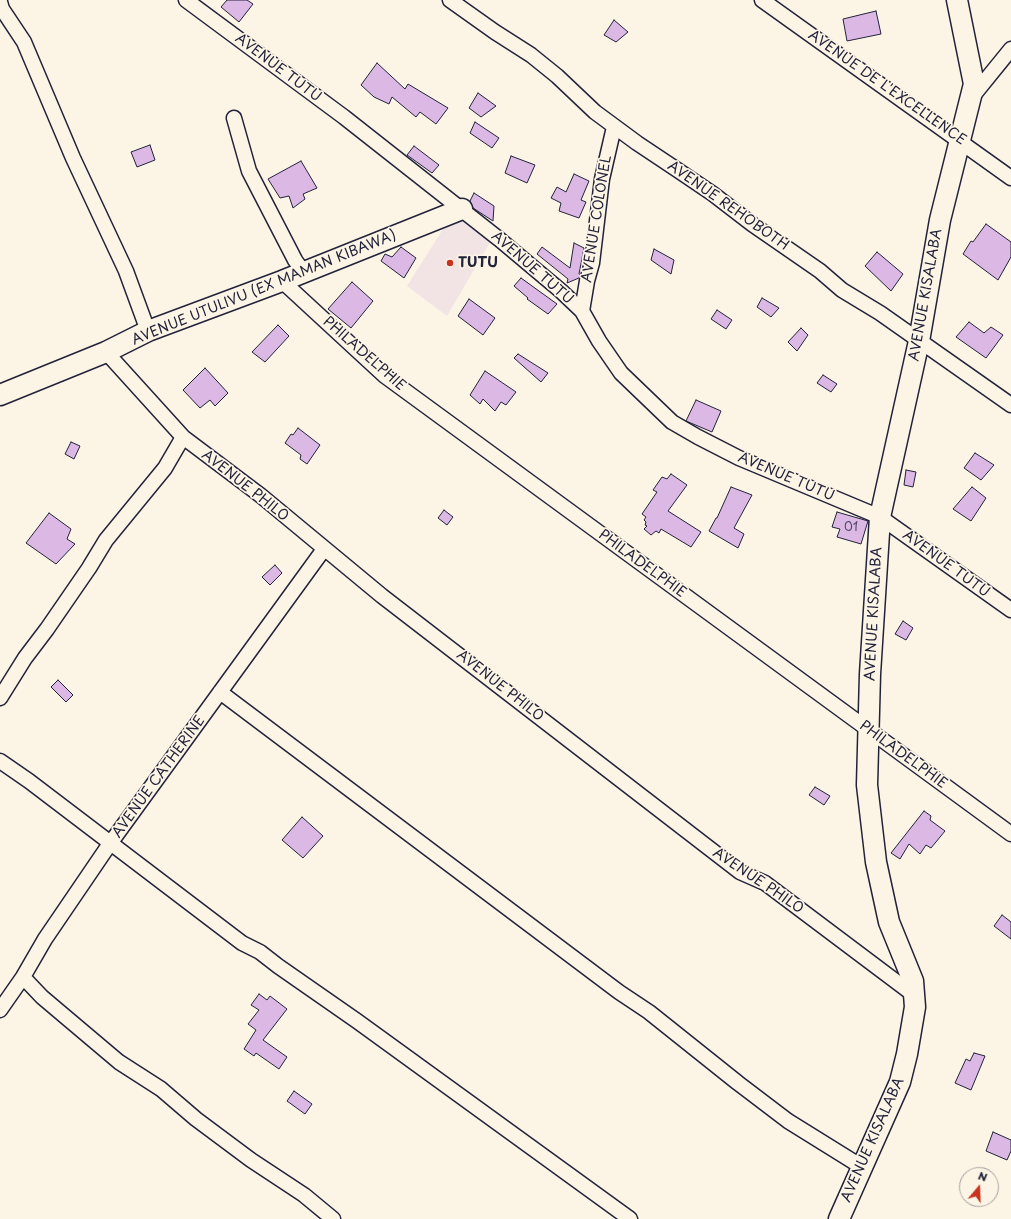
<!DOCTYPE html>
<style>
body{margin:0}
#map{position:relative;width:1011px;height:1219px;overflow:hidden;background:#fcf5e5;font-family:"Playpen Sans",sans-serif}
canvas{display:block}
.north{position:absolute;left:959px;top:1167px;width:40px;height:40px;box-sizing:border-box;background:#fcf5e5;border:1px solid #a5a1a1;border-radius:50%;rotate:19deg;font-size:11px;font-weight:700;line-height:16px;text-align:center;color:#22223b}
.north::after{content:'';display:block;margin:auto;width:14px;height:18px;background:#c8321e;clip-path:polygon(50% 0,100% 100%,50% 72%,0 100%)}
</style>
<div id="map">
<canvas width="1011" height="1219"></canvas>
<div class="north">N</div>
</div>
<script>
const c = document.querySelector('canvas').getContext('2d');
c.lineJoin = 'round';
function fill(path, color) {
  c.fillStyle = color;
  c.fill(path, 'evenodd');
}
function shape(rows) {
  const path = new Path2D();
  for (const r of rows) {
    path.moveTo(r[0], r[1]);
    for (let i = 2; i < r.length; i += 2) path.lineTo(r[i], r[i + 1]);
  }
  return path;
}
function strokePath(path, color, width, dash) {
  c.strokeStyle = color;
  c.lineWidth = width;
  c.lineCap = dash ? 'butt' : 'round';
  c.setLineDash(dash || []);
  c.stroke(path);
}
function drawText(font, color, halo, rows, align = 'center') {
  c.font = font + ' "Playpen Sans",sans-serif';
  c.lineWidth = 3.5;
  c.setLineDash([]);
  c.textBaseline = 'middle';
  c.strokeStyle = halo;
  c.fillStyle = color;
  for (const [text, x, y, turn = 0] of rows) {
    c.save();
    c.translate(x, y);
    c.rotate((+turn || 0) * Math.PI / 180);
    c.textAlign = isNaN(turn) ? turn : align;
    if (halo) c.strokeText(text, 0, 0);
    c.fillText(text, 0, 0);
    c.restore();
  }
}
fill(shape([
 [458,215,492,239,447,316,407,286,448,221]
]), '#f2e3e5');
const building = shape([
 [227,0,247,0,253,4,239,22,221,7,227,0],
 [876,11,881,34,847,41,843,19,876,11],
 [614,20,628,32,616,42,604,35,614,20],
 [377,63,405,89,408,84,448,108,436,124,420,112,416,117,392,97,389,104,374,97,361,85,377,63],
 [478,93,496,106,481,117,469,108,478,93],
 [475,122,499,138,492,148,470,133,475,122],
 [150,145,155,160,137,167,131,152,150,145],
 [414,146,439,165,432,173,407,155,414,146],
 [511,156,535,165,527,183,505,173,511,156],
 [301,161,317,188,303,194,305,199,293,208,289,196,280,198,268,179,301,161],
 [574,174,589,181,581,200,586,202,579,218,559,211,561,203,551,198,557,187,566,192,574,174],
 [474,193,494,206,493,221,473,208,470,201,474,193],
 [986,224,1011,242,1011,257,998,280,963,254,971,241,973,242,986,224],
 [574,243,584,248,579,274,580,275,579,278,567,283,568,279,537,254,542,247,570,268,574,243],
 [401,247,416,258,404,278,381,261,385,254,392,257,401,247],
 [654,249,674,260,671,274,651,260,654,249],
 [877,252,903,274,891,291,865,266,877,252],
 [521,278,557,304,548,314,527,299,528,298,514,286,521,278],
 [352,282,373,301,351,328,328,309,352,282],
 [762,298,779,308,771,317,757,307,762,298],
 [469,299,495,318,483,335,458,316,469,299],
 [717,310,732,320,726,329,711,319,717,310],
 [969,322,984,333,991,327,1003,335,986,358,956,337,969,322],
 [278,325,289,336,265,362,252,352,278,325],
 [801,328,808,335,797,351,788,342,801,328],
 [518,354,548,373,541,382,514,358,518,354],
 [205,368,228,393,215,406,210,400,200,408,183,390,205,368],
 [485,371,516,392,506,405,501,402,495,411,483,399,480,404,470,395,485,371],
 [823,375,837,384,831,392,817,383,823,375],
 [696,400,721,411,712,432,686,421,696,400],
 [298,428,320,445,307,464,300,459,301,455,285,443,291,434,293,435,298,428],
 [71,442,80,446,74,459,65,454,71,442],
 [975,453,994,465,981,480,964,468,975,453],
 [906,470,916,472,913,487,904,485,906,470],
 [671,474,687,485,668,511,701,532,691,547,661,529,659,533,656,531,651,535,644,529,647,526,645,525,646,522,644,520,646,517,642,514,657,492,653,490,662,477,667,479,671,474],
 [731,487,752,495,734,528,744,534,738,548,709,531,716,518,717,518,731,487],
 [972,487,986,498,971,521,953,509,972,487],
 [444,510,453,517,447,525,438,518,444,510],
 [837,512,868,521,861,544,837,537,840,529,832,527,837,512],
 [49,513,71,529,67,539,75,544,56,564,26,543,49,513],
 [275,565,282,573,270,585,262,577,275,565],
 [903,621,913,628,906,640,895,634,903,621],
 [58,680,73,695,66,702,51,687,58,680],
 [815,787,830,796,824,805,809,795,815,787],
 [924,811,931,816,930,820,945,831,931,848,926,845,920,854,909,844,900,859,891,853,924,811],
 [302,817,323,836,303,858,282,840,302,817],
 [1002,915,1011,922,1011,939,994,926,1002,915],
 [259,994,267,1000,270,996,287,1009,263,1040,287,1057,279,1069,256,1053,254,1056,244,1049,256,1030,248,1024,259,1010,251,1005,259,994],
 [974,1053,985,1056,971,1090,955,1083,966,1059,970,1061,974,1053],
 [294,1091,312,1104,305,1114,287,1101,294,1091],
 [993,1132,1011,1140,1011,1151,1007,1160,986,1151,993,1132]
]);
fill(building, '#dbb9e4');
strokePath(building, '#22223b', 1);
const street = shape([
 [186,0,344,117,499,239,561,291,582,311,599,341,621,373,672,422,698,437,739,458,880,517,1011,610],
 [450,0,495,32,531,55,557,76,595,112,637,143,679,171,713,194,752,224,820,271,842,290,880,313,1011,405],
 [762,0,1011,178],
 [0,2,2,9,24,42,73,158,126,271,148,331],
 [972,97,1011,49],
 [234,118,249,171,295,260,304,273],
 [282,281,385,376,1011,834],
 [582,311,587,281,592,263,602,179,614,127],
 [106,352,183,437,260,495,382,596,740,872,765,883,914,995],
 [220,692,619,992,649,1012,738,1083,788,1121,862,1167],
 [0,698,25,658,47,629,89,568,106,540,165,468,183,437],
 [0,761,29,781,242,943,260,952,278,966,357,1021,630,1219],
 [23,977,42,997,119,1062,161,1089,196,1119,251,1160,304,1195,333,1219],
 [0,1010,23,977,45,939,109,845,324,549]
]);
const secondary = shape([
 [0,395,106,352,148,331,282,281,462,209],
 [839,1219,900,1082,907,1054,915,1007,913,981,889,922,876,862,867,785,870,674,880,517,919,341,940,220,974,84,957,0]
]);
strokePath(street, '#22223b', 17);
strokePath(secondary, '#22223b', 23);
strokePath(street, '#fcf5e5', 14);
strokePath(secondary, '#fcf5e5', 20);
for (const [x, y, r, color] of [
 [450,263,4,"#c8321e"]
]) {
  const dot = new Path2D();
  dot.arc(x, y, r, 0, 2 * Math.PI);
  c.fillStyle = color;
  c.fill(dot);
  strokePath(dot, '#fcf5e5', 1.5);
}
drawText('12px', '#504865', null, [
 ["01",851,528]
]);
drawText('14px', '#22223b', '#fcf5e5', [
 ["AVENUE TUTU",278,68,37],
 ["AVENUE DE L'EXCELLENCE",887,88,35],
 ["AVENUE REHOBOTH",728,206,35],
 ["AVENUE COLONEL",597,219,-81],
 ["AVENUE TUTU",532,268,41],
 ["AVENUE UTULIVU (EX MAMAN KIBAWA)",264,288,-22],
 ["AVENUE KISALABA",926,295,-80],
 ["PHILADELPHIE",364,354,41],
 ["AVENUE TUTU",786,477,23],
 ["AVENUE PHILO",245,486,38],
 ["PHILADELPHIE",642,564,36],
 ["AVENUE TUTU",946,564,36],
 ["AVENUE KISALABA",874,614,-87],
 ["AVENUE PHILO",500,686,38],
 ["PHILADELPHIE",903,755,36],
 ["AVENUE CATHERINE",159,777,-54],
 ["AVENUE PHILO",758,881,34],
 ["AVENUE KISALABA",873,1140,-66]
]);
drawText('bold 14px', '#22223b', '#fcf5e5', [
 ["TUTU",458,263]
], 'left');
</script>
